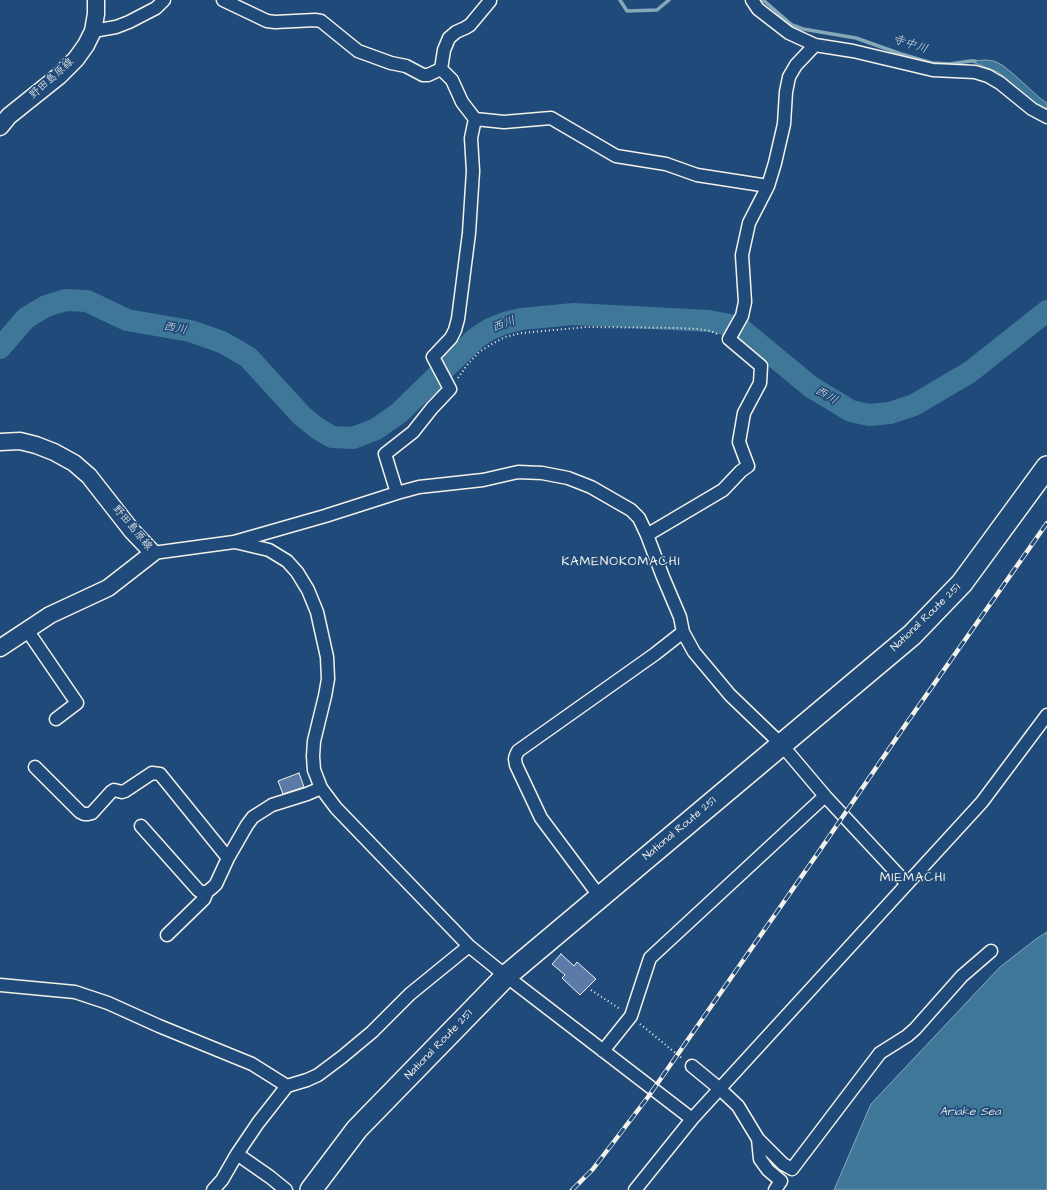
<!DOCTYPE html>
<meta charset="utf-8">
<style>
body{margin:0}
canvas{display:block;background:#1f4a7a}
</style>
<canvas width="1047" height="1190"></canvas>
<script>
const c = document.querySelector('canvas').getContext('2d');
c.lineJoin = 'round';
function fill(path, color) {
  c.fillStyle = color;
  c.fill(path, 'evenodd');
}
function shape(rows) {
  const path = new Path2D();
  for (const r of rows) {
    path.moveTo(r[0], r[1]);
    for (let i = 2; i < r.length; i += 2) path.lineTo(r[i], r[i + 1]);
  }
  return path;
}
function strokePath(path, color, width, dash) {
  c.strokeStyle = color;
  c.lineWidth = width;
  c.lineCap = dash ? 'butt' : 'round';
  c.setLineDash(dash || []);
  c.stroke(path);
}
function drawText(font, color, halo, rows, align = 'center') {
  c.font = font + ' "Architects Daughter","Klee One",sans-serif';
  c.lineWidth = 3.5;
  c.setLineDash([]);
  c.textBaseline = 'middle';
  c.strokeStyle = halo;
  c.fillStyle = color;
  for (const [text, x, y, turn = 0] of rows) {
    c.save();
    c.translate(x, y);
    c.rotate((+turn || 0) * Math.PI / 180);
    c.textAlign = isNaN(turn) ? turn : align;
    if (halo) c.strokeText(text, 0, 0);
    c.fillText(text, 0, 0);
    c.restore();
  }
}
const water = shape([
 [986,60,994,61,1002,65,1011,72,1041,99,1047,103,1047,111,1036,104,998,72,970,61,986,60],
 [1047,932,1047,1190,834,1190,871,1104,1000,967,1036,939,1047,932]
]);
fill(water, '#3e7798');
strokePath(water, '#87a8b8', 1);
strokePath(shape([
 [620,0,627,11,657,10,669,0],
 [763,0,792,25,803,29,856,38,901,54,932,63,950,64,970,61,975,61]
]), '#87a8b8', 3.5);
strokePath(shape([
 [0,348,26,318,46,306,66,300,87,301,127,320,190,331,222,342,248,357,302,416,317,428,332,437,353,438,376,429,399,413,476,338,490,329,505,323,521,319,574,314,709,321,729,325,741,329,811,387,851,411,869,415,890,413,914,405,970,372,1047,311]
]), '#3e7798', 22);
const building = shape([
 [299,773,304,787,283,794,278,781,299,773],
 [561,954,574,966,577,962,596,979,580,995,562,978,565,975,552,964,561,954]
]);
fill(building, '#5c7aa8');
strokePath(building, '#f4f1e8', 1);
const street = shape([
 [223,0,267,21,275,22,315,20,321,21,358,51,391,63,406,66,423,75,428,75,441,69],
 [752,0,758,9,789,33,815,45,853,51,933,70,975,72,988,76,1000,83,1032,109,1047,117],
 [93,31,116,27,129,22,156,8,164,0],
 [441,69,444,50,449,38,456,32,465,28,470,25,490,1,490,0],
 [475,119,504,122,551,118,616,156,666,164,697,175,768,186],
 [397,493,385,454,413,432,432,408,450,389,433,357,451,338,455,330,458,319,469,233,473,171,471,138,475,119,462,102,452,80,441,69],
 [647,535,723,490,741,471,748,466,739,442,744,413,760,383,761,366,729,339,742,316,745,302,742,255,749,223,768,186,775,163,784,124,786,92,789,77,796,65,815,45],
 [235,542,269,550,287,561,297,572,308,590,317,612,327,657,328,679,325,696,314,741,313,756,314,770,321,788,336,808,469,946,506,976,692,1119],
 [153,553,234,542,325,516,397,493,419,487,483,480,518,472,542,473,568,478,591,487,631,510,639,518,647,535,663,577,680,617,683,632,694,652,730,695,781,744,825,796,907,884],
 [27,630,77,703,56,719],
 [35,767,80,812,84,814,88,814,92,813,111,792,114,790,122,792,125,791,152,773,160,774,228,858],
 [141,826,198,890,201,892,207,892,213,887,216,884,228,858,247,825,253,817,272,805,307,794,321,788],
 [600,897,541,818,516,765,515,759,516,755,518,751,655,654,683,632],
 [167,935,204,899,207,892],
 [0,985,75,992,108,1003,159,1026,252,1064,287,1086],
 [603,1051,631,1016,650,958,825,796],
 [692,1066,720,1089,738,1106,758,1139,783,1164,792,1169,880,1053,907,1036,915,1029,962,976,991,951],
 [758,1139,760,1159,768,1170,781,1181,775,1190],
 [237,1154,270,1177,286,1190],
 [213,1190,222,1180,237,1154,258,1123,287,1086,307,1080,318,1075,342,1057,372,1032,410,994,469,946],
 [635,1190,692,1119,982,802,1047,715]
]);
const secondary = shape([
 [0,127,9,116,59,76,76,59,86,45,93,31,96,14,96,0],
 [0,442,20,441,36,445,54,452,74,463,89,476,132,531,153,553,108,588,50,615,0,648]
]);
const highway = shape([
 [311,1190,357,1129,506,976,912,635,962,583,1047,467]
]);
strokePath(street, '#f4f1e8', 15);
strokePath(secondary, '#f4f1e8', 19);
strokePath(highway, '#f4f1e8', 24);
strokePath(shape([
 [458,378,468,364,479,352,492,344,505,337,521,333,587,327,678,328,697,329,711,331,719,335],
 [591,990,620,1009],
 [640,1024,683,1059]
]), '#f4f1e8', 2, [1, 3]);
strokePath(street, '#1f4a7a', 12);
strokePath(secondary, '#1f4a7a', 16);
strokePath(highway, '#1f4a7a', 21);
const rail = shape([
 [572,1190,593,1169,648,1097,820,850,906,724,1047,523]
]);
strokePath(rail, '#f4f1e8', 4.5);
strokePath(rail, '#1f4a7a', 3, [9]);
drawText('11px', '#f4f1e8', '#1f4a7a', [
 ["野田島原線",52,79,-42],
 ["野田島原線",132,528,50],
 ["National Route 251",926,618,-44],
 ["National Route 251",680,829,-40],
 ["National Route 251",439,1045,-46]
]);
drawText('italic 12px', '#d9dfdc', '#1f4a7a', [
 ["寺中川",910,45,18],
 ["西川",504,325,-20],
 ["西川",175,329,11],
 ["西川",826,396,30],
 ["Ariake Sea",970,1112]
]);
c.letterSpacing = '1px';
drawText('13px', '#f4f1e8', '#1f4a7a', [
 ["KAMENOKOMACHI",621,562],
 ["MIEMACHI",913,878]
]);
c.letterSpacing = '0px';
</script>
